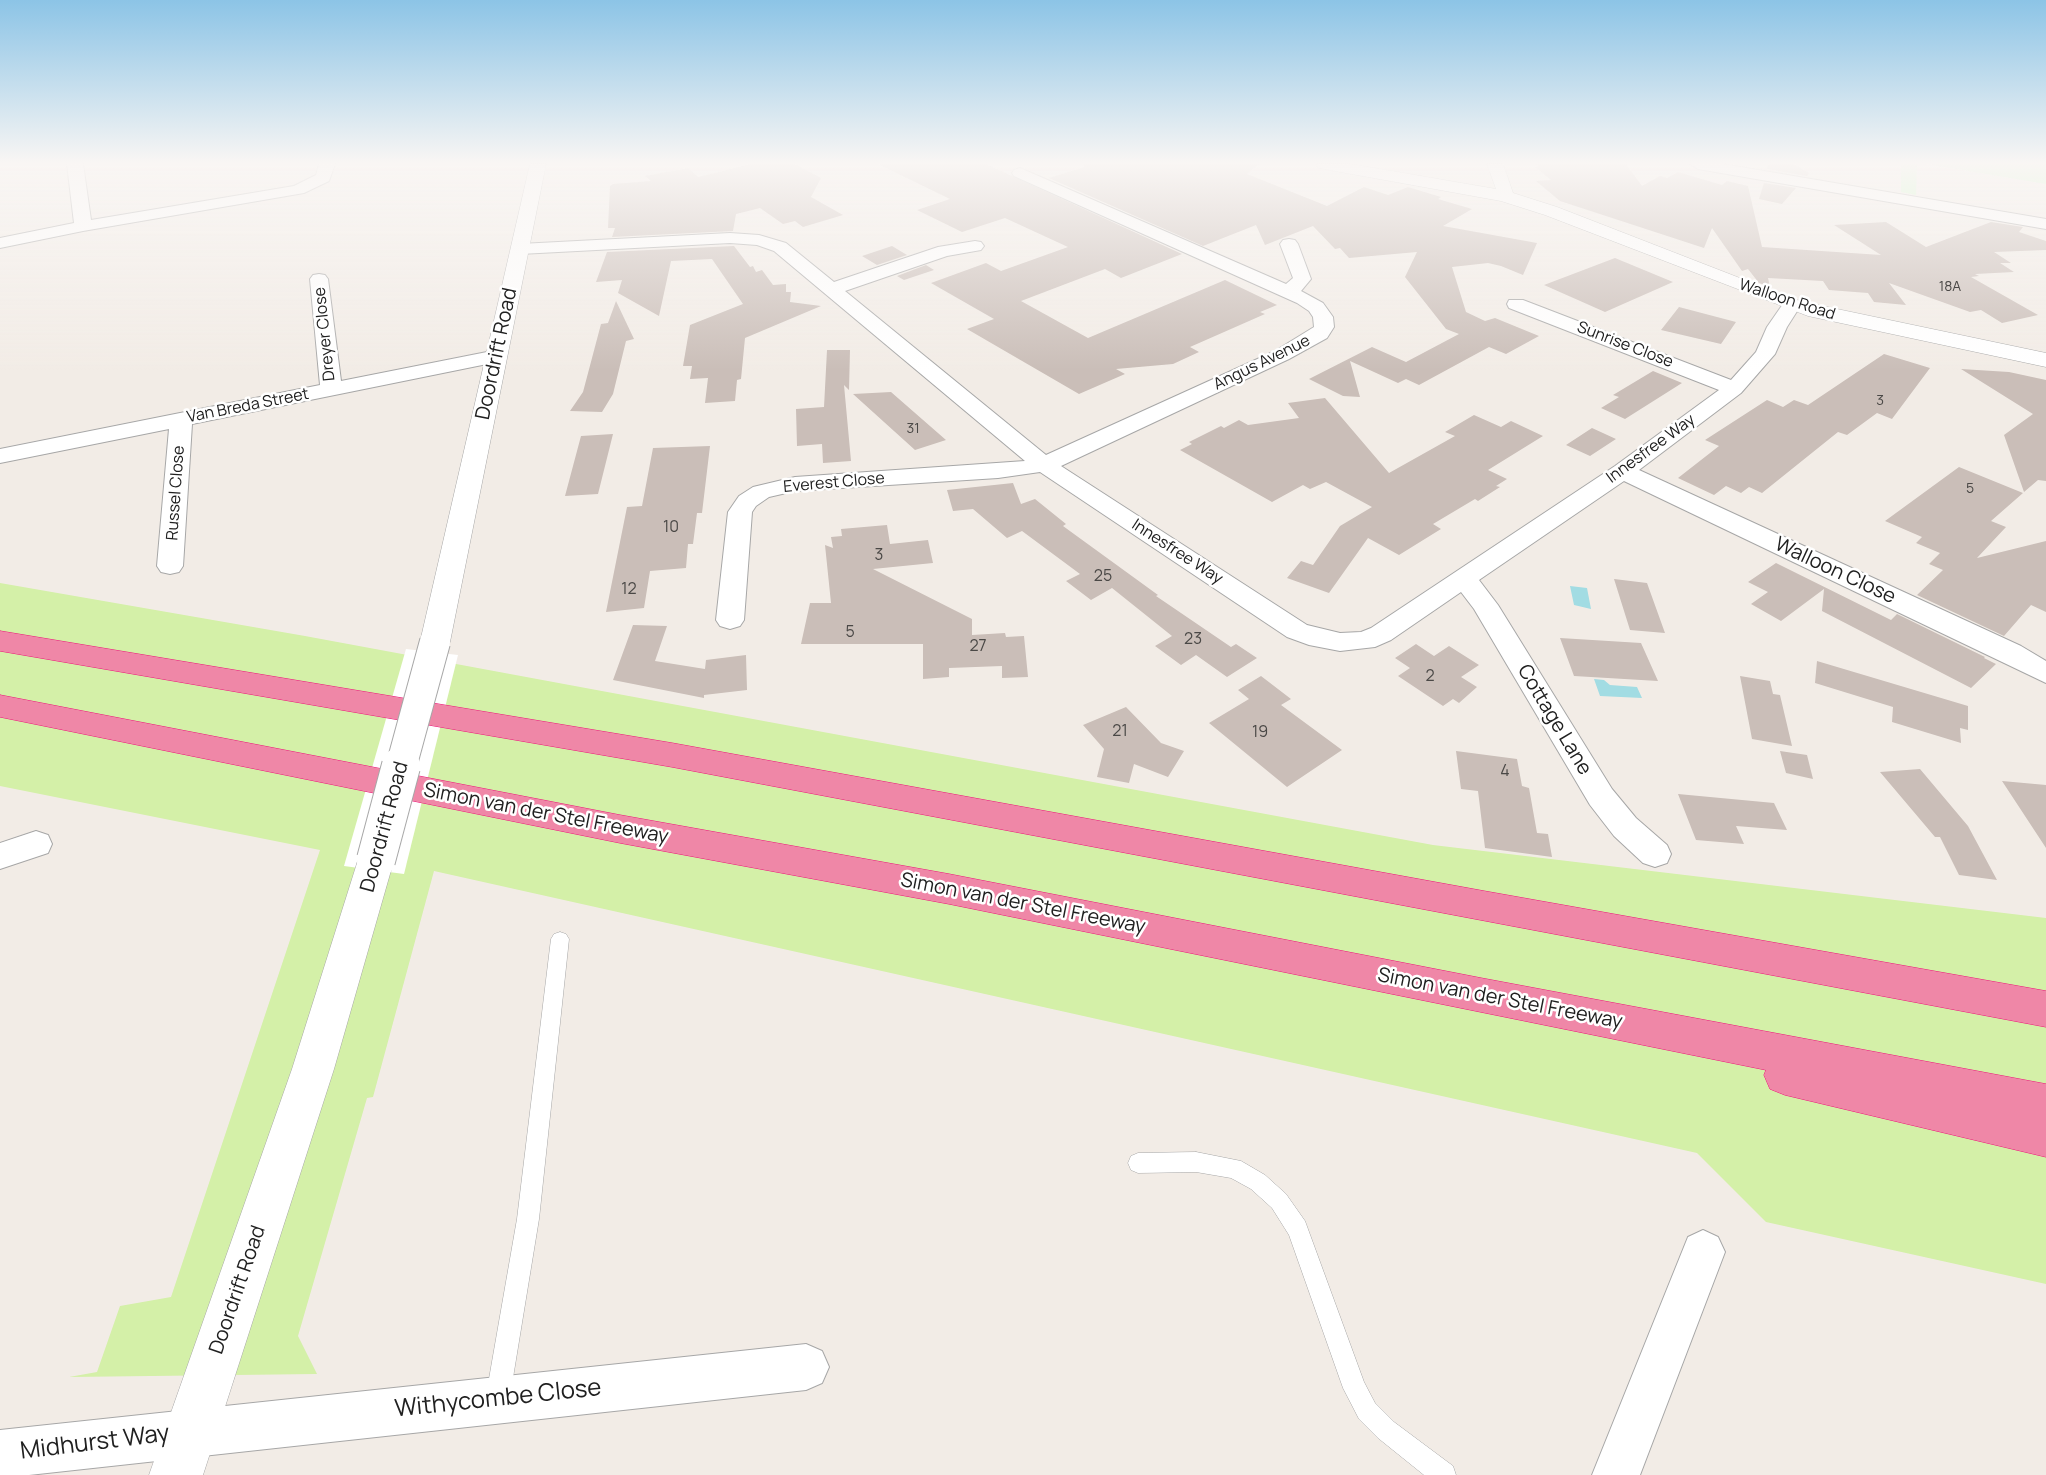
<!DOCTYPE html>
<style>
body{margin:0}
canvas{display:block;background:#f2ece6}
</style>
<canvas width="2046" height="1475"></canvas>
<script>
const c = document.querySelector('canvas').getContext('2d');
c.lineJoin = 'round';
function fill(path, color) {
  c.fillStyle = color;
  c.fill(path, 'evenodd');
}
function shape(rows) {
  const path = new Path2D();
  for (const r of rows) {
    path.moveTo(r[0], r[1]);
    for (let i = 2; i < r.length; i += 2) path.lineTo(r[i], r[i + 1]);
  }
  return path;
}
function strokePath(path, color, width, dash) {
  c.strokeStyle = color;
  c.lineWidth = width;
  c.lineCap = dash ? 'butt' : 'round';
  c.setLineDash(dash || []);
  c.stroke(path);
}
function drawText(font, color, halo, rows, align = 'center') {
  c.font = font + ' Manrope,sans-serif';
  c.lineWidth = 5;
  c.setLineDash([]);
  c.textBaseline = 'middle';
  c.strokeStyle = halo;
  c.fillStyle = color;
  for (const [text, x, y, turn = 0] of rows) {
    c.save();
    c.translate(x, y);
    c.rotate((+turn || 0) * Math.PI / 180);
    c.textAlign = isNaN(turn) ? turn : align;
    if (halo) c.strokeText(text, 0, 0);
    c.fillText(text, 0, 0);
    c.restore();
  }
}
fill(shape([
 [0,583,305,636,1433,845,2046,918,2046,1284,1766,1222,1697,1153,434,871,373,1097,367,1098,298,1336,317,1374,69,1377,97,1372,120,1306,171,1297,320,850,0,786]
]), '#d4f0a8');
fill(shape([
 [1901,164,1917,164,1916,195,1901,192],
 [1927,164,2046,164,2046,184]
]), '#c3fec0');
fill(shape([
 [1570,586,1587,588,1591,609,1574,605],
 [1594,679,1604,680,1610,685,1637,687,1642,698,1600,696]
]), '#a2dce3');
fill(shape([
 [406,649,458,655,404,874,344,866]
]), '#fff');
fill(shape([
 [751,164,795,164,821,178,811,197,843,215,803,227,795,221,783,224,760,208,736,214,733,231,612,237,615,228,608,228,610,186,613,184,651,181,645,176,688,168,698,177],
 [878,164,986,164,1182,254,1121,278,1105,269,1021,301,1088,338,1225,280,1277,305,1260,312,1265,314,1190,347,1199,352,1173,364,1116,369,1125,374,1079,394,967,329,994,319,931,283,986,263,1001,271,1068,247,1005,218,962,232,917,210,950,199],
 [1084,164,1259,164,1247,174,1327,206,1364,187,1388,195,1408,187,1441,197,1438,199,1472,209,1443,226,1537,243,1523,275,1501,266,1488,263,1452,267,1466,312,1485,321,1495,318,1539,336,1506,354,1489,347,1419,385,1406,379,1398,383,1350,361,1360,397,1343,396,1309,379,1372,347,1406,362,1459,334,1446,329,1405,277,1417,252,1349,258,1340,248,1335,249,1313,226,1265,245,1256,225,1203,246,1049,178,1084,167],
 [1535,164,1626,164,1642,186,1660,176,1667,178,1678,172,1722,185,1727,181,1748,186,1762,247,1881,255,1834,225,1886,222,1926,247,1991,222,2023,227,2019,232,2046,241,2046,250,1994,252,2011,263,2000,263,2014,272,1975,274,1979,276,1971,277,2038,315,2002,323,1981,310,1970,312,1889,283,1906,305,1874,302,1868,293,1829,290,1823,281,1768,278,1770,287,1759,283,1748,269,1742,271,1712,228,1704,248,1560,201,1536,181,1551,180,1535,167,1539,167],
 [1769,164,1794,164,1809,173,1807,176,1767,169],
 [1764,183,1796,188,1782,204,1759,199],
 [734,246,750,267,753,266,756,272,762,270,773,285,786,284,786,292,791,292,790,302,821,306,745,338,741,379,737,380,735,401,705,403,708,378,690,379,692,366,683,366,690,325,743,304,712,259,671,261,659,316,618,293,622,280,596,282,607,252],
 [892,246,907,255,877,265,862,256],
 [1615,258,1673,282,1605,312,1544,285],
 [926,265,934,270,904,280,897,276],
 [616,301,634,339,626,341,613,394,602,412,570,411,583,392,601,324,608,323],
 [1679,307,1736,322,1721,344,1661,330],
 [827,350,850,350,849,390,844,385,851,461,823,463,822,444,797,446,796,409,824,407],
 [1884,354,1930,368,1892,419,1877,413,1847,435,1838,432,1762,493,1749,487,1741,493,1726,486,1714,495,1678,478,1719,446,1705,440,1767,400,1783,407,1794,400,1808,405],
 [1961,369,2009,372,2046,380,2046,481,2038,480,2024,492,2004,435,2033,414],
 [1653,371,1682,383,1625,419,1601,408,1619,397,1613,395],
 [891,392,946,440,915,450,853,394],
 [1325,398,1389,473,1455,436,1445,432,1474,415,1501,427,1511,421,1543,436,1488,470,1507,479,1496,486,1500,487,1478,501,1475,499,1433,524,1441,529,1399,555,1368,538,1329,593,1287,578,1301,561,1313,565,1340,526,1372,507,1326,482,1310,489,1303,485,1272,502,1180,450,1192,444,1189,442,1221,426,1224,428,1239,420,1248,425,1299,418,1288,403],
 [1592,428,1616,439,1590,456,1566,445],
 [613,434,598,494,565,496,581,436],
 [710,446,702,513,697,513,693,544,688,544,686,568,650,571,644,608,606,612,627,507,642,506,653,448],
 [1959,467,2023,493,1991,521,2006,527,1977,558,2046,541,2046,612,2031,605,2004,636,1917,595,1943,570,1929,564,1940,553,1916,543,1922,537,1885,521],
 [1013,483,1021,504,1035,499,1066,524,1063,526,1158,595,1156,596,1231,647,1236,644,1257,658,1227,677,1196,655,1181,665,1155,646,1172,636,1112,588,1091,600,1066,581,1080,574,1022,531,1007,538,973,509,953,511,947,490],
 [887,525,890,544,928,540,933,563,873,569,972,619,972,635,1005,633,1006,637,1024,636,1028,677,1002,678,1002,666,949,668,949,677,923,679,923,644,801,644,810,603,831,603,825,545,833,548,831,537,842,536,841,529],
 [1776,563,1891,620,1897,614,1985,657,1984,658,1996,664,1971,688,1822,611,1824,589,1781,621,1751,604,1768,592,1748,582],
 [1614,579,1647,583,1665,633,1630,630],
 [633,625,667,626,655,661,705,669,706,660,746,655,747,690,704,695,704,698,613,680],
 [1560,638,1641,643,1658,681,1574,676],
 [1416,644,1434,656,1449,646,1479,665,1461,677,1477,687,1459,703,1453,699,1443,706,1398,676,1410,668,1395,658],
 [1817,661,1968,706,1968,730,1960,728,1961,743,1892,722,1893,707,1815,683],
 [1261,676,1291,699,1281,705,1342,750,1287,787,1209,723,1249,699,1238,690],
 [1740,676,1770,681,1773,694,1780,695,1792,746,1752,739],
 [1126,707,1161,743,1184,751,1168,777,1134,764,1129,783,1097,777,1104,749,1083,725],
 [1456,751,1517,759,1522,786,1529,788,1537,833,1548,834,1552,857,1485,848,1478,791,1461,789],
 [1780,751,1807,755,1813,779,1786,773],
 [1920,769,1968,826,1997,880,1959,875,1940,837,1935,837,1880,772],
 [2002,781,2046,785,2046,848],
 [1678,794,1774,803,1787,830,1736,826,1744,844,1696,840]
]), '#cabeb8');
const service = shape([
 [560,932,566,934,569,939,539,1219,510,1396,506,1404,498,1408,490,1404,486,1396,517,1219,551,939,554,934,560,932],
 [1196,1152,1241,1161,1265,1175,1286,1194,1305,1221,1364,1382,1375,1403,1394,1422,1453,1466,1456,1475,1424,1475,1378,1438,1359,1419,1343,1388,1289,1235,1272,1208,1251,1189,1231,1178,1196,1172,1138,1173,1131,1170,1128,1163,1131,1156,1138,1153,1196,1152]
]);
const minor = shape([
 [67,164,83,164,91,220,294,186,316,175,319,164,335,164,329,181,304,193,83,231,0,248,0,238,74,223,67,164],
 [1690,164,1723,164,2046,219,2046,229,1698,169,1690,164],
 [1020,168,1286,284,1293,278,1280,244,1283,240,1289,239,1295,240,1298,244,1311,279,1301,291,1323,303,1333,317,1334,327,1327,338,1289,359,1061,466,1307,625,1340,633,1361,632,1371,628,1615,466,1719,390,1509,308,1507,304,1509,300,1523,300,1731,380,1756,352,1767,327,1785,301,1792,299,1799,301,1801,305,1787,327,1775,354,1741,393,1639,470,2021,646,2046,661,2046,683,1624,481,1479,580,1498,605,1612,789,1636,818,1667,845,1671,854,1667,863,1655,867,1643,863,1614,836,1590,805,1474,609,1461,592,1391,640,1375,647,1340,651,1309,645,1287,637,1040,472,998,478,795,491,769,497,756,506,752,512,744,620,740,626,730,629,720,626,716,620,728,512,739,496,753,487,795,477,1025,461,774,251,757,245,730,243,520,254,514,253,511,249,514,245,520,244,730,233,759,235,786,243,834,282,938,247,975,241,981,242,984,246,981,250,947,256,845,291,1046,455,1275,351,1314,327,1313,317,1309,311,1297,303,1014,176,1012,173,1014,170,1020,168],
 [319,274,325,275,328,279,341,381,497,350,504,352,507,356,504,360,497,362,192,424,183,566,179,572,170,574,161,572,157,566,169,429,0,463,0,449,320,385,310,279,313,275,319,274],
 [36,831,48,835,52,844,48,853,0,869,0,843,36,831],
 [1703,1230,1718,1237,1725,1252,1640,1475,1592,1475,1688,1237,1703,1230],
 [806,1344,822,1351,829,1367,822,1383,806,1390,29,1475,0,1475,0,1430,806,1344]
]);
const tertiary = shape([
 [530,164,546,164,450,642,446,649,435,652,424,649,420,642,530,164],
 [1316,164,1351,164,1496,189,1487,164,1503,164,1513,193,1557,207,1799,301,2046,353,2046,367,1808,316,1545,215,1501,201,1324,169,1318,168,1316,164],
 [376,846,389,850,394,860,334,1069,203,1475,149,1475,292,1069,358,860,363,850,376,846]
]);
const motorway = shape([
 [0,631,672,743,1484,891,2046,991,2046,1027,672,767,0,651,0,631],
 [0,695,620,815,949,874,1481,978,2046,1084,2046,1157,1785,1095,1770,1089,1764,1075,1766,1070,949,904,620,843,0,717,0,695]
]);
strokePath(service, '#a7a7a7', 1);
strokePath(minor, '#a7a7a7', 2);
strokePath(tertiary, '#a7a7a7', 1);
strokePath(motorway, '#ec177a', 1);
fill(service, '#fff');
fill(minor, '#fff');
fill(tertiary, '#fff');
fill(motorway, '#ef87a7');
const tertiaryBridgeFar1 = shape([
 [401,767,435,642]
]);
const tertiaryBridge = shape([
 [376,860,401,766]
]);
strokePath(tertiaryBridgeFar1, '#a7a7a7', 32, []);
strokePath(tertiaryBridge, '#a7a7a7', 40, []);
strokePath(tertiaryBridgeFar1, '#fff', 30);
strokePath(tertiaryBridge, '#fff', 38);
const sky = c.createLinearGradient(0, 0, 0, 370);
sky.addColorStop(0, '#8cc4e6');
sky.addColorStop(0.44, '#f9f6f4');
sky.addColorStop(1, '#f9f6f400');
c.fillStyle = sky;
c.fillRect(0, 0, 2046, 370);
drawText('14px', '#4a4846', null, [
 ["18A",1950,287],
 ["3",1880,401],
 ["31",913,429],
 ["5",1970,489]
]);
drawText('16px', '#202020', '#fff', [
 ["Walloon Road",1787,300,18],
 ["Dreyer Close",325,334,-96],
 ["Sunrise Close",1625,345,21],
 ["Angus Avenue",1262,363,-26],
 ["Van Breda Street",248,406,-11],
 ["Innesfree Way",1651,449,-36],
 ["Everest Close",834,483,-5],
 ["Russel Close",176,493,-86],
 ["Innesfree Way",1177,552,33]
]);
drawText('16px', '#4a4846', null, [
 ["10",671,528],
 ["3",879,556],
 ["25",1103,577],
 ["12",629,590],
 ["5",850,633],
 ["23",1193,640],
 ["27",978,647],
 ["2",1430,677],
 ["21",1120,732],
 ["19",1260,733],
 ["4",1505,772]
]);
drawText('20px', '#202020', '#fff', [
 ["Doordrift Road",497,354,-78],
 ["Walloon Close",1835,571,25],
 ["Cottage Lane",1554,720,59],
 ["Simon van der Stel Freeway",546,814,11],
 ["Doordrift Road",385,827,-75],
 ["Simon van der Stel Freeway",1023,904,11],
 ["Simon van der Stel Freeway",1500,999,11],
 ["Doordrift Road",238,1290,-71]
]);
drawText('24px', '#202020', '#fff', [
 ["Withycombe Close",498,1399,-6],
 ["Midhurst Way",95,1443,-7]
]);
</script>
